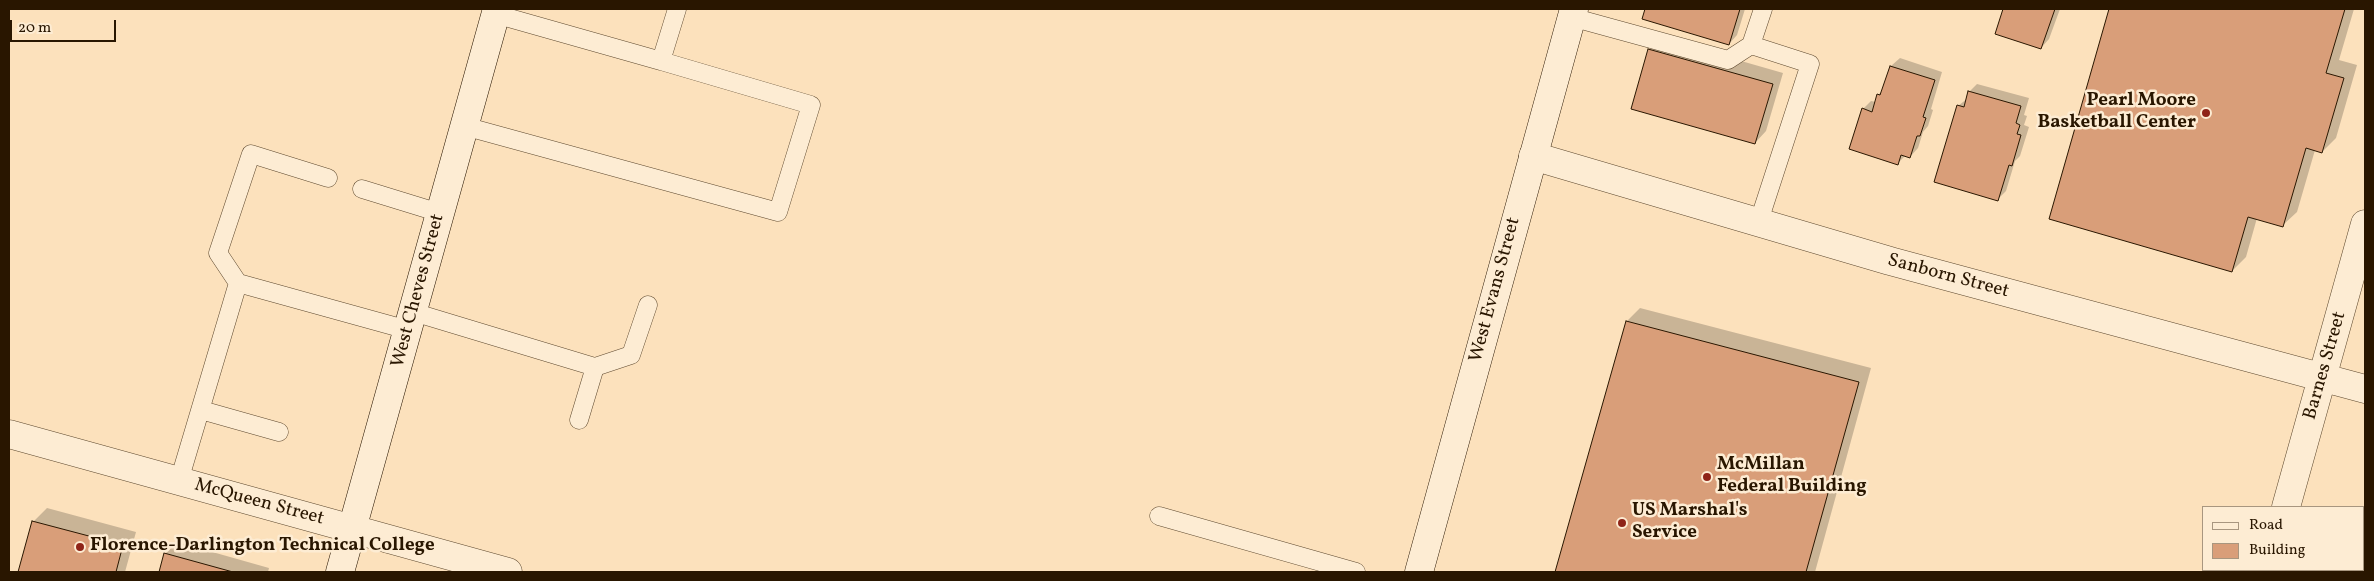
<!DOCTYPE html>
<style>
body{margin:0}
#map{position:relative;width:2374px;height:581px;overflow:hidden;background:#fce1bc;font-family:Vollkorn,serif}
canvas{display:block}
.frame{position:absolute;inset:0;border:10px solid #291600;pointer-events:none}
.legend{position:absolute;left:2202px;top:506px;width:162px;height:65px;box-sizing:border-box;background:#fdecd3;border:1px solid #a8967f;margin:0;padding:6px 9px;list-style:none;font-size:15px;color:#291600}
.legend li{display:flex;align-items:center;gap:10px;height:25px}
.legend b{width:25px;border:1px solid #a8967f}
.scale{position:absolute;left:10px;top:20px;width:106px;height:22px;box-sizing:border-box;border:2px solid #291600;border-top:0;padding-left:6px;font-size:15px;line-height:18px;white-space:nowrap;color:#291600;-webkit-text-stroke:4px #fdecd3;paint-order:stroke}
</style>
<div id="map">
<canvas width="2374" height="581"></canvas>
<div class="frame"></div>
<ul class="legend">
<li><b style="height:6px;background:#fdecd3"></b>Road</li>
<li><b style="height:14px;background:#d99e79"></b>Building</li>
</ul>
<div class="scale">20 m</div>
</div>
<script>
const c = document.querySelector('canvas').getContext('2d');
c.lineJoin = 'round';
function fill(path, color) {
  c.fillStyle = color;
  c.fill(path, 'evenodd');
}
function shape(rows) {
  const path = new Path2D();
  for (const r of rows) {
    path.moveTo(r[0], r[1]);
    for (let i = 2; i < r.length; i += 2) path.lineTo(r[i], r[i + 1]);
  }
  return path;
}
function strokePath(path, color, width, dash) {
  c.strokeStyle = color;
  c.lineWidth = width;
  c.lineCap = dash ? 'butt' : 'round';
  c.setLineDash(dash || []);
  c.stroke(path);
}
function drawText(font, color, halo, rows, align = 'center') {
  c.font = font + ' Vollkorn,serif';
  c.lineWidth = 5;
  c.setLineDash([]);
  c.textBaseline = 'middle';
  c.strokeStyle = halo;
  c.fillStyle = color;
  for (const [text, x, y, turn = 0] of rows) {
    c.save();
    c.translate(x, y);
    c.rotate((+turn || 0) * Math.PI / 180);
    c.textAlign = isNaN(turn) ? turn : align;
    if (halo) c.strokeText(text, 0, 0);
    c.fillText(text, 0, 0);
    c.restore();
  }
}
fill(shape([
 [1646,9,1745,9,1737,35,1729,44,1644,18],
 [2004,9,2060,9,2049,39,2041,48,1996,33],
 [2110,9,2354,9,2339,60,2357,65,2336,138,2322,152,2315,150,2297,212,2283,225,2257,218,2246,257,2232,271,2050,218],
 [1661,38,1783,73,1766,131,1755,143,1633,108,1650,49],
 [1900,58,1942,72,1931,109,1933,110,1928,126,1923,132,1918,148,1910,157,1906,155,1898,163,1863,109,1871,101,1876,102,1878,95,1884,89,1891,66],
 [1977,84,2029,98,2024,115,2027,116,2024,125,2029,127,2020,156,2015,161,2006,191,1997,200,1958,106,1968,98,1969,92],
 [1640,308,1871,368,1815,572,1556,572,1627,321],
 [47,508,136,532,125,572,20,572,33,522],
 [177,542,269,568,268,572,160,572,165,554]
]), '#0003');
const building = shape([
 [1645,9,1740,9,1729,45,1642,19,1645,9],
 [2003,9,2055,9,2041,49,1995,34,2003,9],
 [2109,9,2345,9,2326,73,2344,78,2322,153,2306,148,2283,227,2248,217,2232,272,2049,219,2109,9],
 [1648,49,1773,84,1755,144,1631,109,1648,49],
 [1890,66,1935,80,1923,117,1926,118,1920,136,1917,136,1910,158,1901,155,1898,165,1849,149,1862,108,1872,112,1877,94,1880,95,1890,66],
 [1968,91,2021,106,2016,123,2020,125,2017,134,2021,135,2012,166,2009,165,1998,201,1934,182,1957,105,1964,107,1968,91],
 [1626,321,1859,382,1806,572,1555,572,1626,321],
 [32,521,123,545,116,572,18,572,32,521],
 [164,553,233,572,159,572,164,553]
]);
fill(building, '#d99e79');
strokePath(building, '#291600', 1);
const lane = shape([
 [495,14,661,61,677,9],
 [1571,17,1728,60,1751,45],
 [464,126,778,212,811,105,661,61],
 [362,189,440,213],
 [1759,221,1810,64,1751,45,1763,9],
 [238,283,408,330],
 [413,312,595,367],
 [201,410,279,432],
 [579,420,595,367,631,355,648,305],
 [179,481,238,283,218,253,251,154,328,178],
 [1159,516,1356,572]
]);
const street = shape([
 [1533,156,1890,261,2365,389],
 [9,434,508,572],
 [2286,507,2365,224],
 [2268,572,2269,570]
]);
const secondary = shape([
 [340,572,497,9],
 [1419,572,1574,9]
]);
strokePath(lane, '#5e492f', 19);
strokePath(street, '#5e492f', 29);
strokePath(secondary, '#291600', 29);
strokePath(lane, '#fdecd3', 18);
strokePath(street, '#fdecd3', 28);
strokePath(secondary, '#fdecd3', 28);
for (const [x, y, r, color] of [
 [2206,113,5,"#8f2418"],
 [1707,477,5,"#8f2418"],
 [1622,523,5,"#8f2418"],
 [80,547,5,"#8f2418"]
]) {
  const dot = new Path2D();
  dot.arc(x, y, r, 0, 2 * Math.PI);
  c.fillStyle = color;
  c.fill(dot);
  strokePath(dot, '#fdecd3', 2);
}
drawText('bold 19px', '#291600', '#fdecd3', [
 ["Pearl Moore",2196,102,"right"],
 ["Basketball Center",2196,124,"right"],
 ["McMillan",1717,466],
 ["Federal Building",1717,488],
 ["US Marshal's",1632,512],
 ["Service",1632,534],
 ["Florence-Darlington Technical College",90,547]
], 'left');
drawText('19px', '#291600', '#fdecd3', [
 ["Sanborn Street",1948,277,15],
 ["West Evans Street",1496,290,-75],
 ["West Cheves Street",419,291,-75],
 ["Barnes Street",2326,366,-74],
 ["McQueen Street",259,503,15]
]);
</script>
